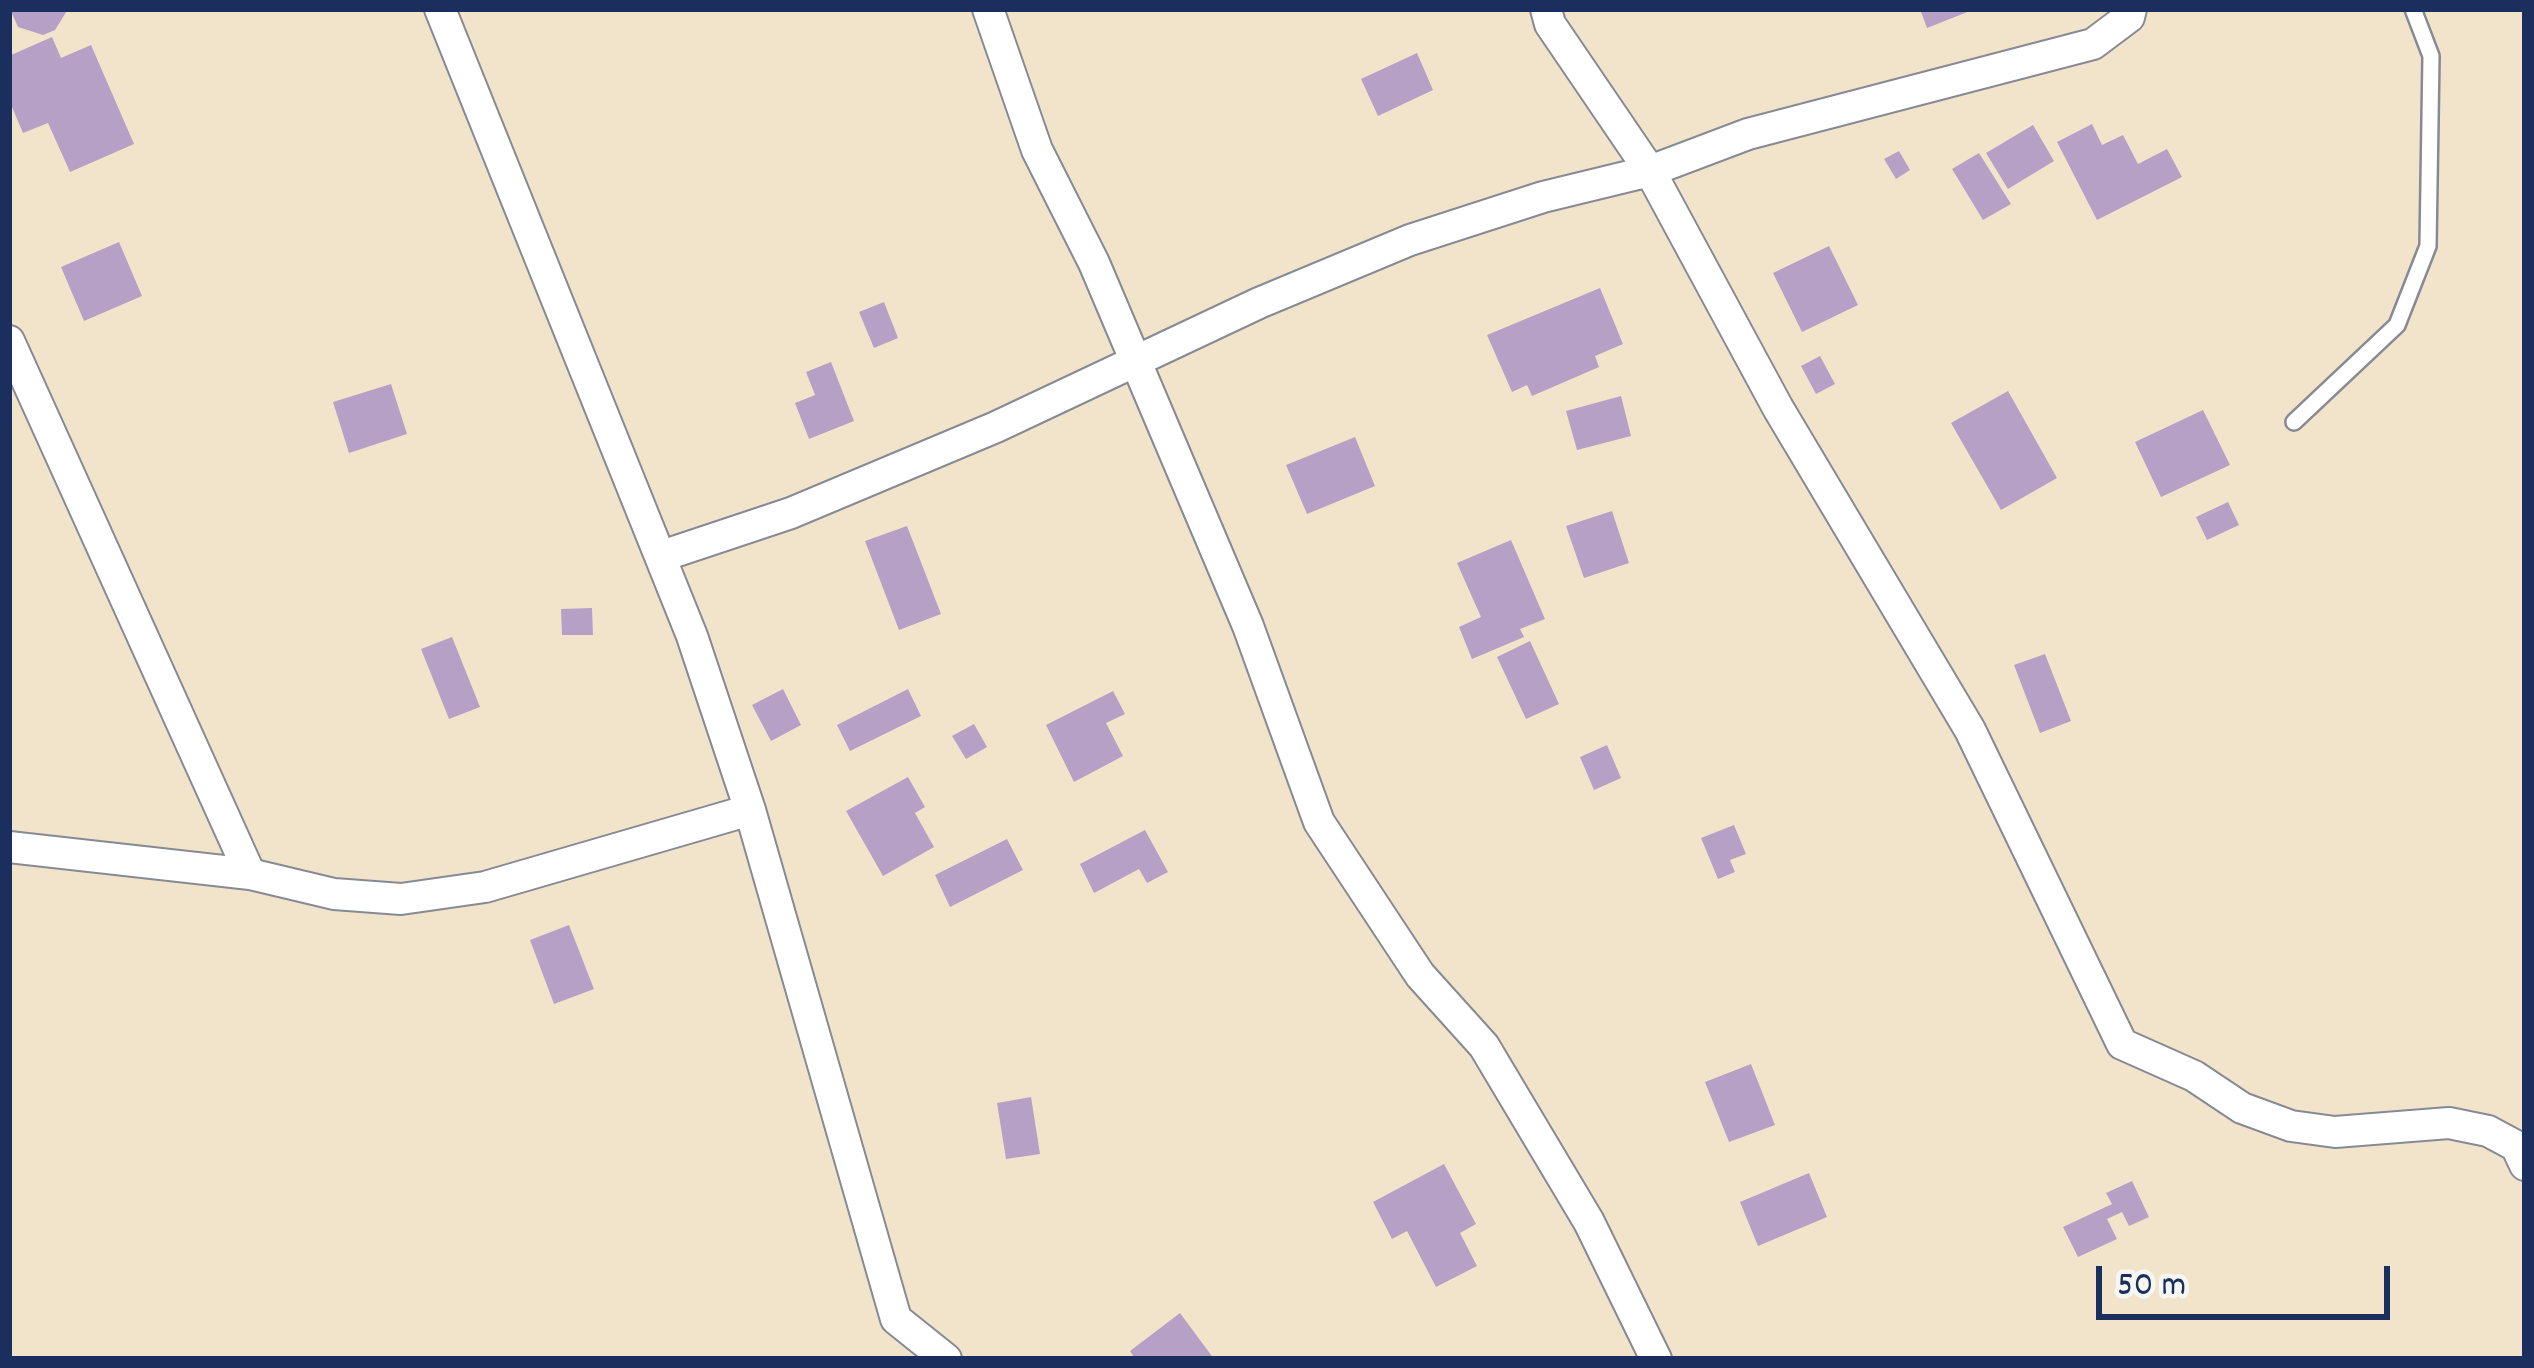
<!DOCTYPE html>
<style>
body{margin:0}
#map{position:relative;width:2534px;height:1368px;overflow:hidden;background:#f1e4cb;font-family:Dekko,sans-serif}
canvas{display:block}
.frame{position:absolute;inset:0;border:12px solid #1b2f5e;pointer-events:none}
.scale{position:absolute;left:2096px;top:1266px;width:294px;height:54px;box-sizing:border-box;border:6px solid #1b2f5e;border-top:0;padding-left:15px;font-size:36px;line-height:42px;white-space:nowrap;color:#1b2f5e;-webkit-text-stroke:9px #f6f6f2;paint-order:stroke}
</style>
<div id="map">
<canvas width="2534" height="1368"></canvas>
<div class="frame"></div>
<div class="scale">50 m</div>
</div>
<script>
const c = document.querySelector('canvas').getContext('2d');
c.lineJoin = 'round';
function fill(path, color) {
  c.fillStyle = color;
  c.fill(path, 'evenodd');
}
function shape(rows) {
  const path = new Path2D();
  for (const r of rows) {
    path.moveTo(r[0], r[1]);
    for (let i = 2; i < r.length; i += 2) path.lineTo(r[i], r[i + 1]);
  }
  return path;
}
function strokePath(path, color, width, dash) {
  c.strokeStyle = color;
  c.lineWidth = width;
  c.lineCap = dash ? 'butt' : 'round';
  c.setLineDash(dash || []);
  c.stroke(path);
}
fill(shape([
 [10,9,68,9,55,30,43,35,18,27],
 [1920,9,1975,9,1927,28],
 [52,37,61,58,91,45,134,144,70,172,48,123,23,133,9,100,9,56],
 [1417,53,1433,90,1378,116,1361,79],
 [2092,124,2102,145,2123,135,2138,164,2167,149,2182,177,2097,220,2057,142],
 [2033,125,2054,161,2008,189,1986,153],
 [1899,151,1910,170,1896,179,1884,159],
 [1979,153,2011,204,1983,220,1952,169],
 [119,242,142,296,84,321,61,267],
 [1829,246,1858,305,1802,332,1773,273],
 [1600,288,1623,344,1595,356,1599,367,1532,396,1527,385,1512,392,1487,335],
 [884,302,898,338,874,348,859,312],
 [1820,356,1835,384,1816,394,1801,366],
 [831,362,854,421,809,439,795,403,815,395,806,372],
 [391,384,407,434,349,453,333,402],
 [2008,391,2057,478,2001,510,1951,423],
 [1621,396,1631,436,1577,450,1566,411],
 [2203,410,2230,465,2161,497,2135,442],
 [1355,437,1375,486,1307,514,1286,465],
 [2228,502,2239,525,2207,540,2196,517],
 [1612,511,1629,563,1584,578,1566,526],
 [907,526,941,614,899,630,865,541],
 [1511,540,1545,619,1520,629,1524,637,1472,659,1459,627,1481,617,1457,563],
 [592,608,593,635,562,635,561,609],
 [452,637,480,707,449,719,421,649],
 [1530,641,1559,704,1526,719,1497,657],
 [2045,654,2071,721,2040,733,2014,665],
 [783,689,801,725,771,741,752,705],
 [908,689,921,716,850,751,837,725],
 [1113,691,1125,714,1106,723,1123,756,1074,782,1046,725],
 [974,724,987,747,966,759,952,736],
 [1607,745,1621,778,1594,790,1580,757],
 [908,777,925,807,915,813,934,847,883,876,846,811],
 [1734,825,1746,854,1730,860,1735,872,1718,879,1701,838],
 [1145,830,1168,872,1147,883,1139,869,1094,893,1080,864],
 [1007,839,1023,870,950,907,935,875],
 [569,925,594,989,554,1004,530,940],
 [1751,1064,1775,1125,1729,1142,1705,1082],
 [1031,1097,1040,1154,1006,1159,997,1103],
 [1444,1164,1476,1224,1460,1233,1477,1266,1436,1287,1407,1231,1392,1239,1373,1202],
 [1809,1173,1827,1217,1758,1246,1740,1202],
 [2132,1181,2149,1217,2129,1226,2122,1212,2107,1219,2117,1239,2078,1257,2063,1227,2112,1204,2106,1193],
 [1180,1313,1214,1359,1135,1359,1130,1351]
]), '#b7a0c6');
const service = shape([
 [2294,422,2397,325,2428,246,2431,56,2413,9]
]);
const minor = shape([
 [440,9,692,636,750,810,896,1319,946,1359],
 [988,9,1037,150,1094,263,1248,626,1319,822,1420,975,1484,1046,1589,1222,1656,1359],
 [1546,9,1550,24,1650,171,1778,408,1970,730,2122,1044,2194,1076,2242,1108,2291,1126,2335,1132,2449,1123,2488,1131,2516,1146,2525,1165],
 [9,341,250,874],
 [662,556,791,513,996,427,1259,303,1410,240,1543,197,1650,171,1748,134,2093,44,2129,17,2131,9],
 [9,847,250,874,334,894,401,899,485,887,750,810]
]);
strokePath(service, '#868a94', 20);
strokePath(minor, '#868a94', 34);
strokePath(service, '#fff', 15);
strokePath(minor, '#fff', 30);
</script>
